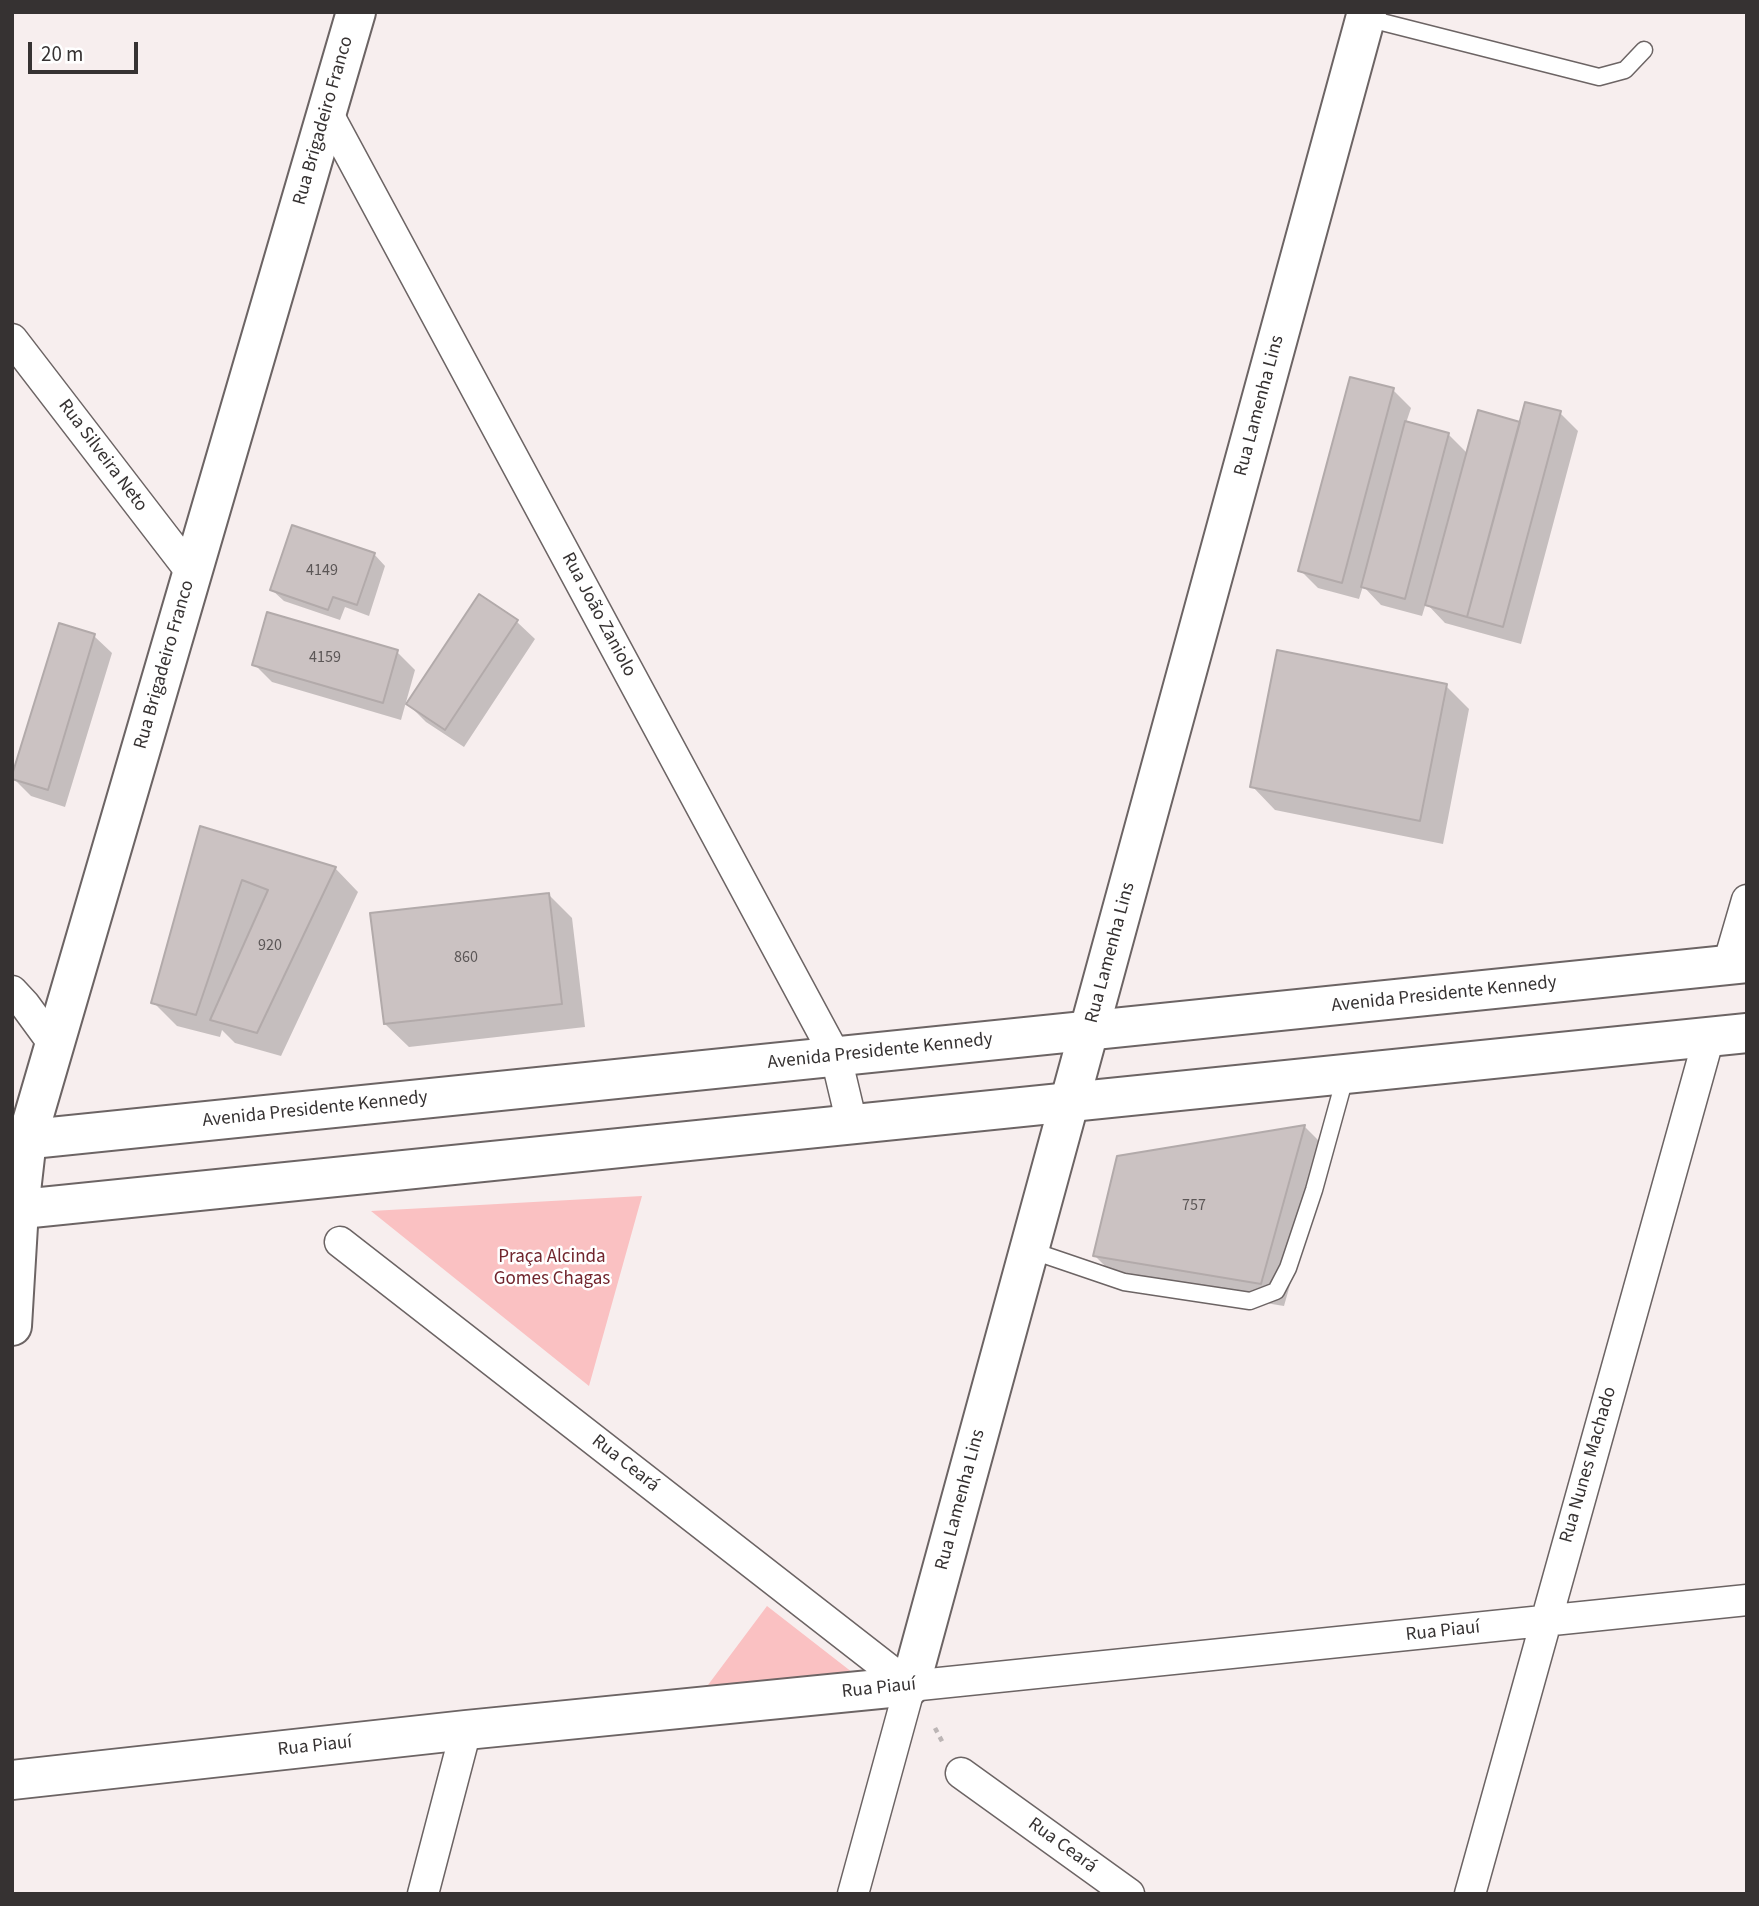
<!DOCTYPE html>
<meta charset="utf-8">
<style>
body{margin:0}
#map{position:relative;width:1759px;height:1906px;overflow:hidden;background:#f7eeee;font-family:"Source Sans 3",sans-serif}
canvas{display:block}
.frame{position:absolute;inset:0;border:14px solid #363232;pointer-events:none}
.scale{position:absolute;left:28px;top:42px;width:110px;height:32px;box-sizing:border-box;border:4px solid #363232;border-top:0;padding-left:9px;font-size:21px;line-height:24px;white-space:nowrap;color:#363232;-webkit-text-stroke:5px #fff;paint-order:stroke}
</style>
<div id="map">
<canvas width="1759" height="1906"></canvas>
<div class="frame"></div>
<div class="scale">20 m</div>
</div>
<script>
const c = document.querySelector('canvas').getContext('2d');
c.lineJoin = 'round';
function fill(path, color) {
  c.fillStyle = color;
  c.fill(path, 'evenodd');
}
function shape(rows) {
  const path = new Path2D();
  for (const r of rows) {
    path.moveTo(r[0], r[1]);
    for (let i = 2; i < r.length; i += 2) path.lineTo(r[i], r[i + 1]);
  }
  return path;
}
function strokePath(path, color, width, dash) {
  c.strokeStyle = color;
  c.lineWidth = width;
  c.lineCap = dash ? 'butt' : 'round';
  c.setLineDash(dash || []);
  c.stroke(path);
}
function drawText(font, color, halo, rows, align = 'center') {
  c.font = font + ' "Source Sans 3",sans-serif';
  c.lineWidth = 5;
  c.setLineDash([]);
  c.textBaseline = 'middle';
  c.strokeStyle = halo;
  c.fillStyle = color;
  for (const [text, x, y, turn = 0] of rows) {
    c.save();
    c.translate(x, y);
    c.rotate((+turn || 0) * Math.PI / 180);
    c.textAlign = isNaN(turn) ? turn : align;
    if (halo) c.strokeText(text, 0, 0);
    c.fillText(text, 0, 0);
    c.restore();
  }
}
fill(shape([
 [642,1196,589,1386,371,1211],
 [767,1606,857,1676,708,1685]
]), '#fac1c2');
fill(shape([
 [1393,390,1411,408,1406,423,1448,434,1468,454,1521,424,1560,413,1578,431,1521,644,1445,623,1426,603,1422,616,1381,605,1363,586,1359,599,1318,588,1300,570],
 [374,554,385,566,369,616,345,607,340,620,284,601,272,590],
 [479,596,517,622,535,639,464,747,426,722,408,704],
 [94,636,112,653,65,807,31,796,13,778],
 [397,652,415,670,401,720,272,682,254,664],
 [1446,686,1469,709,1443,844,1275,810,1252,786],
 [201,828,335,868,358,892,281,1056,235,1043,222,1030,220,1037,177,1026,153,1002],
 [549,895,572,918,585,1027,409,1047,385,1024],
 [1305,1127,1328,1150,1284,1306,1118,1279,1095,1256,1118,1158]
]), '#0003');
const building = shape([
 [1350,377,1394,388,1342,583,1298,571,1350,377],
 [1525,402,1561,411,1503,627,1467,617,1525,402],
 [1478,410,1520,422,1467,617,1425,605,1478,410],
 [1405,421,1449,433,1405,599,1361,587,1405,421],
 [292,525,375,553,357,605,333,597,328,610,270,590,292,525],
 [479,594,518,620,445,730,406,704,479,594],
 [267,612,398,650,383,703,252,665,267,612],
 [59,623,95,634,48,790,12,779,12,775,59,623],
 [1277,650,1447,684,1420,821,1250,787,1277,650],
 [200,826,336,867,257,1033,210,1020,268,890,242,880,196,1015,151,1003,200,826],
 [549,893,562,1004,384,1024,370,913,549,893],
 [1305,1125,1261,1284,1093,1256,1117,1156,1305,1125]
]);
fill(building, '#cbc2c2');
strokePath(building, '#b2aaaa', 2);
const service = shape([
 [1366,18,1599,77,1625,70,1644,50],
 [1030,1250,1124,1282,1250,1301,1276,1291,1288,1268,1314,1190,1346,1074]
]);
const minor = shape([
 [327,112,836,1057,852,1124],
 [12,339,192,573],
 [1728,965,1747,900],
 [12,991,25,1005,55,1046],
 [340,1242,910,1686],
 [910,1686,1747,1600],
 [961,1773,1129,1894],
 [423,1894,466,1730],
 [853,1894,910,1686],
 [1470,1894,1709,1037]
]);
const secondary = shape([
 [27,1139,356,12],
 [12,1326,19,1209],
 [12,1780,466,1730,910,1686,1367,12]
]);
const primary = shape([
 [12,1141,1747,963],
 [19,1209,27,1139],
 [12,1210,1747,1033]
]);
strokePath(service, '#6c6464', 19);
strokePath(minor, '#6c6464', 33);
strokePath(secondary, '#6c6464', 42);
strokePath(primary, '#6c6464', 42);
strokePath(shape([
 [935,1728,944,1745]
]), '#bcb5b5', 4.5, [5, 5]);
strokePath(service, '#fff', 16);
strokePath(minor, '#fff', 30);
strokePath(secondary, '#fff', 38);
strokePath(primary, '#fff', 38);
drawText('16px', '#5b5656', null, [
 ["4149",322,571],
 ["4159",325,658],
 ["920",270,946],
 ["860",466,958],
 ["757",1194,1206]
]);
drawText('19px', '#363232', '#fff', [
 ["Rua Brigadeiro Franco",324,121,-74],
 ["Rua Lamenha Lins",1260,406,-75],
 ["Rua Silveira Neto",102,456,53],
 ["Rua João Zaniolo",598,615,62],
 ["Rua Brigadeiro Franco",165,665,-74],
 ["Rua Lamenha Lins",1111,953,-75],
 ["Avenida Presidente Kennedy",1444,995,-6],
 ["Avenida Presidente Kennedy",880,1052,-6],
 ["Avenida Presidente Kennedy",315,1110,-6],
 ["Rua Ceará",625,1464,38],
 ["Rua Nunes Machado",1589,1465,-74],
 ["Rua Lamenha Lins",961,1500,-75],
 ["Rua Piauí",1443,1632,-6],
 ["Rua Piauí",879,1689,-6],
 ["Rua Piauí",315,1747,-6],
 ["Rua Ceará",1062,1846,36]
]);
drawText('19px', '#71252d', '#fff', [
 ["Praça Alcinda",552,1258],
 ["Gomes Chagas",552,1280]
]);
</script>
